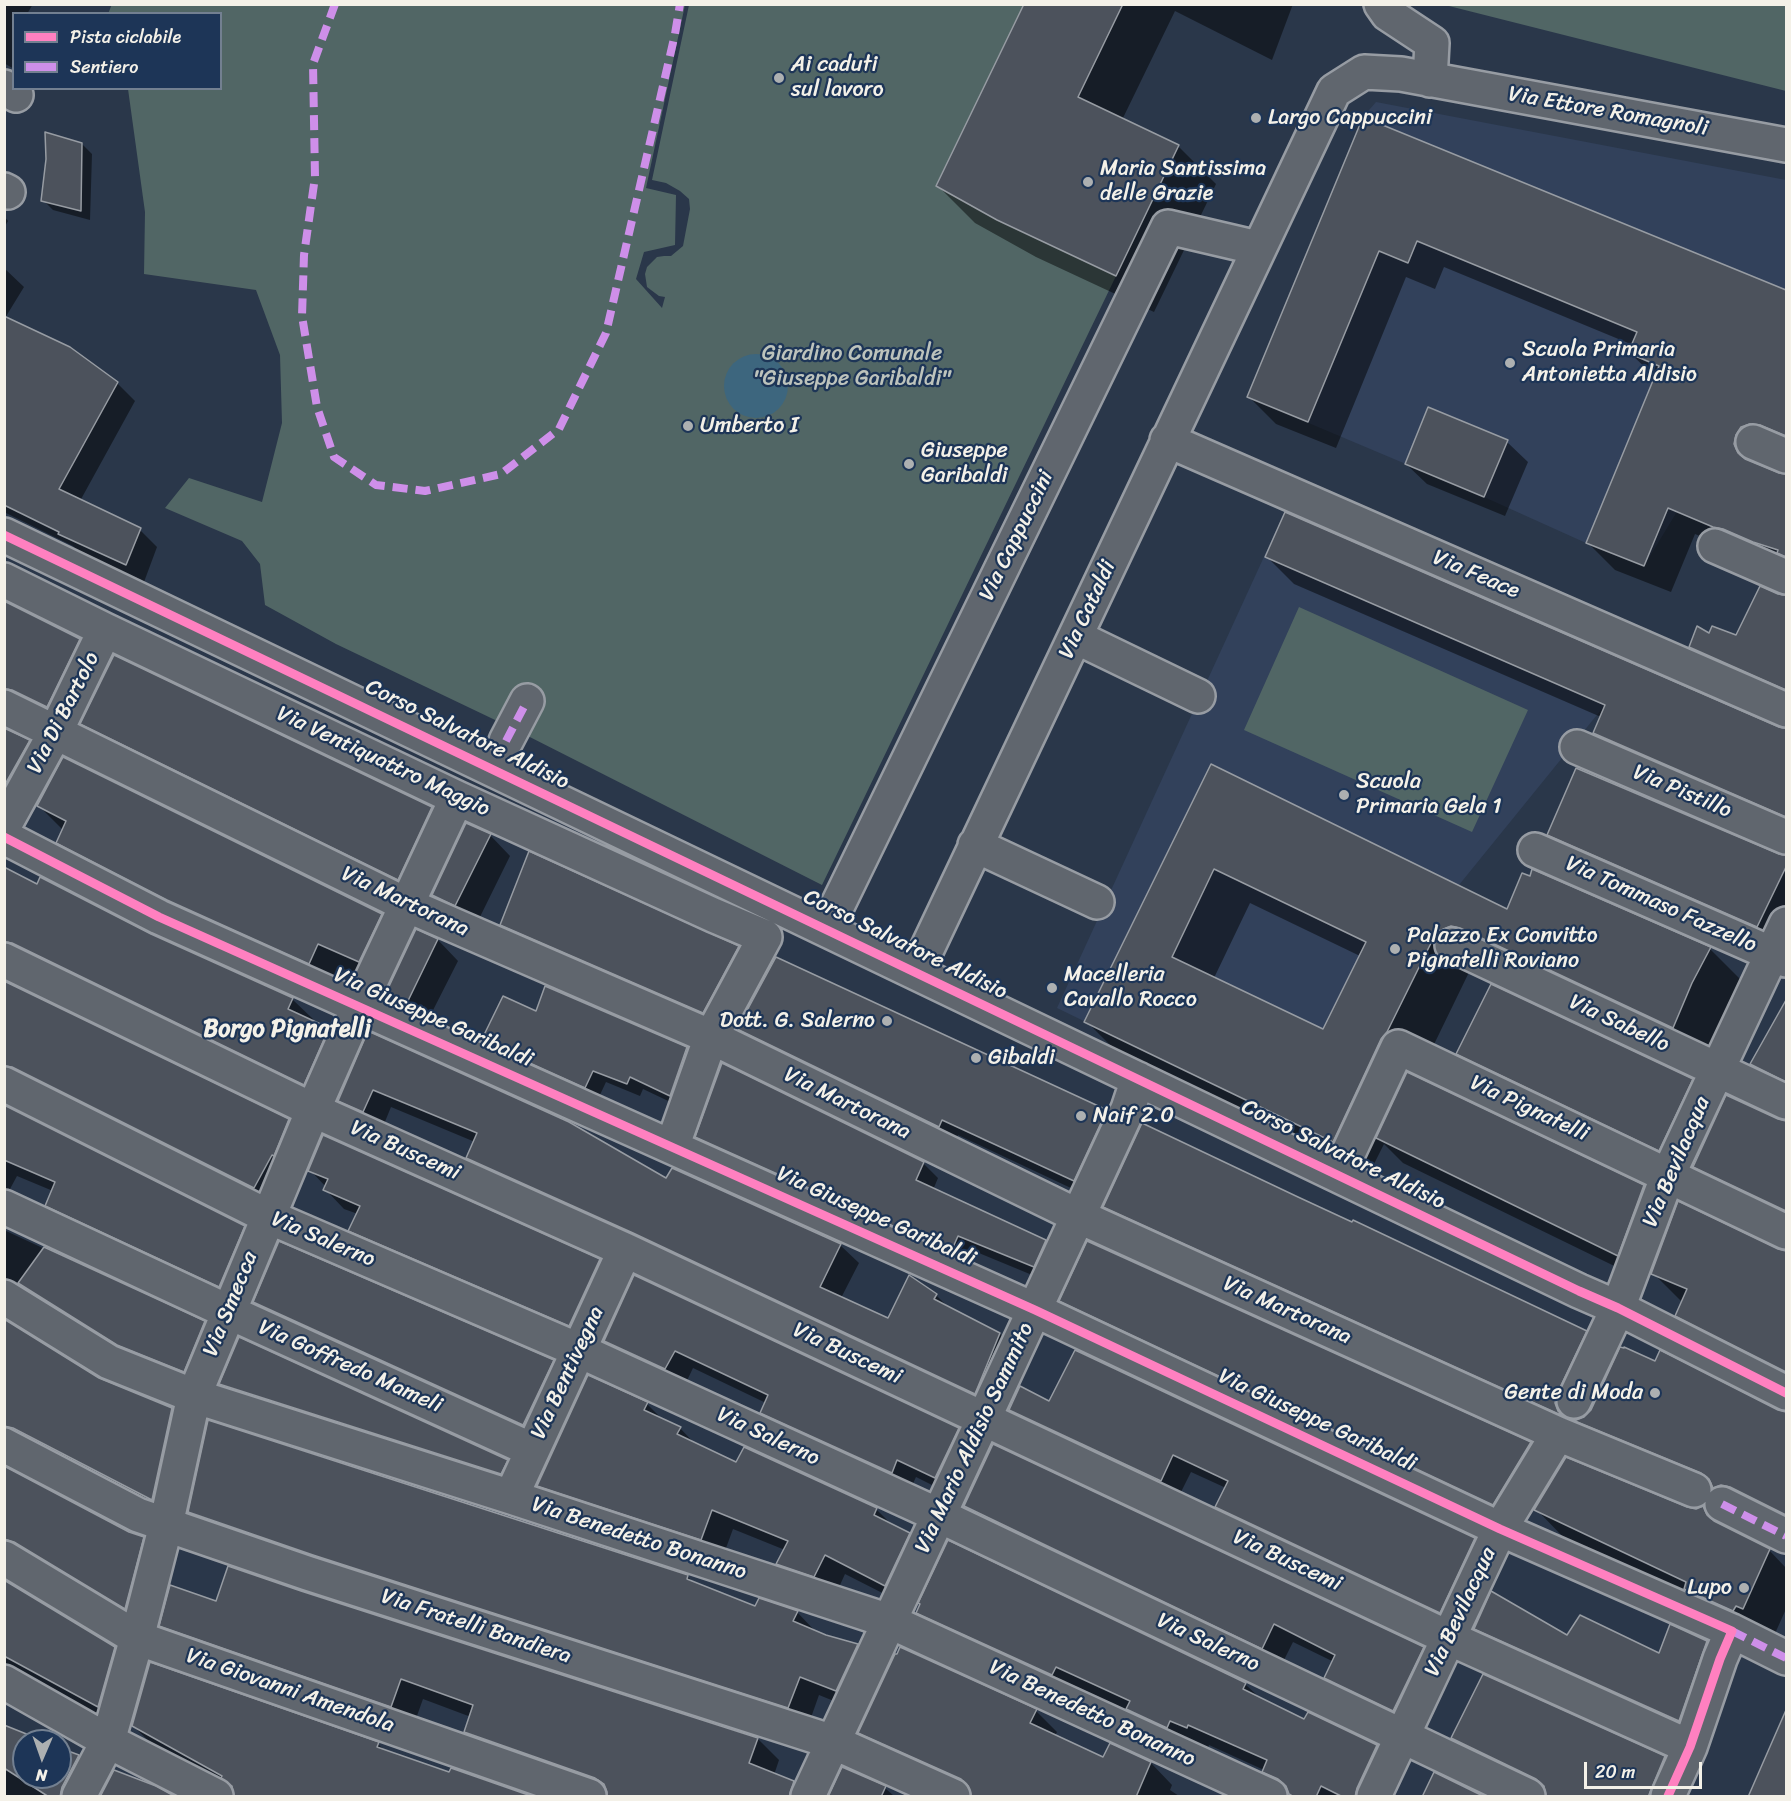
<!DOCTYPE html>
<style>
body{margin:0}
#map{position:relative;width:1791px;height:1801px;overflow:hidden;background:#2a374a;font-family:Sriracha,sans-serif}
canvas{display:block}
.frame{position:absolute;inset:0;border:6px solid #f4f1e8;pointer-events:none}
.legend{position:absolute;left:12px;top:12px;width:210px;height:78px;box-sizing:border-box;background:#1d3557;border:2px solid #738091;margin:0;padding:8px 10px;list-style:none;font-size:18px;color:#f4f1e8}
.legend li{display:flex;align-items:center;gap:12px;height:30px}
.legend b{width:30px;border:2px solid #738091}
.north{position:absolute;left:12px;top:1729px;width:60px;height:60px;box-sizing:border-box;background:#1d3557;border:2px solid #738091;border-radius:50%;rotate:182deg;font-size:16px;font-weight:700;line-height:24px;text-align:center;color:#f4f1e8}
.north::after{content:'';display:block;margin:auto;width:21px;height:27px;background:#adb0b1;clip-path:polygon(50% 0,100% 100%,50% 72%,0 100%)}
.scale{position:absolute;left:1584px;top:1762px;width:118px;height:27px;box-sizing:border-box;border:3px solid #f4f1e8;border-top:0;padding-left:8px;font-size:18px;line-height:21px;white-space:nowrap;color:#f4f1e8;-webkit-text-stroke:4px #1d3557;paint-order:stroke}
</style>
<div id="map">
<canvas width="1791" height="1801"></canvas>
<div class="frame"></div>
<ul class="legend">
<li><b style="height:8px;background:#ff80c0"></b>Pista ciclabile</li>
<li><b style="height:8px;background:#ce8fe9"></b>Sentiero</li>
</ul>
<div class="north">N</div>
<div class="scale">20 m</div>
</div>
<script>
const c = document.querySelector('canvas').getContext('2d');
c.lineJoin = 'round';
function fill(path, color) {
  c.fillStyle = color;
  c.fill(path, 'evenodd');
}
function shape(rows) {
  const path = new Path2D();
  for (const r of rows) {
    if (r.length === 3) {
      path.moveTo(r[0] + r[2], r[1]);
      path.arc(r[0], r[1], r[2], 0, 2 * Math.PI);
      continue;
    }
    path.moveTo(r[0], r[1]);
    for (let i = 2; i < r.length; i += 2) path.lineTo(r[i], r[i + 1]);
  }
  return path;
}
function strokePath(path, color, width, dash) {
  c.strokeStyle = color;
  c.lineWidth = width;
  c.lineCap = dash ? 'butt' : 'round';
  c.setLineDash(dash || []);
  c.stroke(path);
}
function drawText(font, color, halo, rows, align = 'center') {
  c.font = font + ' Sriracha,sans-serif';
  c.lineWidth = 4.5;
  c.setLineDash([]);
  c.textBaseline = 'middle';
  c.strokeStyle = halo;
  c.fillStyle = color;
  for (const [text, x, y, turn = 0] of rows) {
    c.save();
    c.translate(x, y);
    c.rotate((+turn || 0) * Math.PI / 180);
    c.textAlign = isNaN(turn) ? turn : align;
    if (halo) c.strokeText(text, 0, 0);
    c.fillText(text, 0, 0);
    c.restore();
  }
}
fill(shape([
 [1376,102,1786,180,1786,294,1746,398,1644,566,1586,543,1484,497,1247,397,1363,117],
 [1285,511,1625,660,1605,705,1459,885,1333,1142,1057,1008]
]), '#32415b');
fill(shape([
 [112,4,685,5,646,188,676,195,675,245,644,252,636,279,662,308,665,297,659,296,647,287,645,274,647,267,657,257,664,256,671,256,683,246,690,209,689,199,680,191,666,183,652,180,689,5,1024,5,936,186,997,220,1116,276,822,885,514,729,336,644,265,605,260,564,242,541,165,508,189,478,262,502,282,423,280,355,256,290,144,274,145,212,128,89,220,88,220,14,108,14],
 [1445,5,1786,5,1786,91],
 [1299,607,1528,710,1472,832,1244,730]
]), '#516665');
fill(shape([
 [756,386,32]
]), '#3d667e');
fill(shape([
 [4,4,33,4,27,14,14,14,14,69,4,63],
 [1024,4,1293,4,1272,60,1175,11,1122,120,1178,146,1216,184,1154,312,1036,257,975,223,937,185],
 [1363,118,1749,313,1786,338,1786,451,1762,463,1761,468,1778,475,1786,475,1786,571,1695,534,1671,592,1615,570,1588,543,1656,378,1630,353,1633,345,1444,267,1435,289,1406,277,1336,448,1276,424,1249,397],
 [82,144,92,154,90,220,53,210,43,200,48,159],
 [4,216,8,221,4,228],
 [4,268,24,287,5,318,117,383,135,401,80,501,140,530,157,547,144,582,78,551,73,546,4,512],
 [1429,409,1507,442,1528,462,1505,516,1427,484,1406,464],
 [1267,557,1778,729,1786,730,1786,831,1621,760,1594,733,1601,717,1294,584],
 [1778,596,1786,597,1786,704,1718,674,1691,647,1709,635,1737,637],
 [4,603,79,640,99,660,67,726,7,719,5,730,29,742,49,762,4,828],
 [82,723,431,808,455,832,422,902,106,747],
 [1211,766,1508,911,1710,949,1745,984,1708,1062,1473,964,1423,1067,1415,1077,1643,1186,1669,1212,1643,1280,1403,1163,1384,1144,1368,1176,1122,1057,1086,1021],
 [1250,903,1360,956,1324,1031,1214,978],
 [38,805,381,915,407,940,385,987,344,969,335,989,84,868,58,843,64,831],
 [490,835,510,856,476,925,454,915,434,895],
 [1549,835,1786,857,1786,954,1576,862],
 [4,893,151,935,292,999,313,1019,312,1022,328,1029,348,1050,324,1104,7,973,5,982,288,1120,308,1141,274,1208,7,1097,5,1107,244,1227,264,1247,240,1306,67,1226,47,1205,53,1191,17,1176,4,1200],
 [502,925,738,947,756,966,721,1030,520,943],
 [417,931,438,940,458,961,425,1026,406,1017,386,997],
 [546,988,687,1048,699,1061,683,1108,643,1089,640,1096,606,1082,598,1099,496,1053,483,1041,536,1013],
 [1775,1023,1786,1029,1786,1095,1779,1091,1752,1064],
 [739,1028,1106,1111,1122,1128,1090,1197,958,1135,955,1142,755,1045],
 [369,1033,666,1180,840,1245,859,1263,841,1298,889,1320,936,1295,950,1309,1000,1334,1018,1353,993,1411,486,1176,468,1158,475,1142,391,1107,382,1129,358,1119,339,1100],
 [1458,1054,1692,1080,1721,1110,1786,1122,1786,1224,1721,1193,1693,1165,1687,1178,1486,1082],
 [697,1137,923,1163,938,1178,933,1190,1045,1241,1061,1257,1049,1282,974,1251,967,1266,713,1152],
 [310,1170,599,1261,619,1280,589,1344,370,1250,350,1230,358,1214,344,1209,325,1189,326,1187],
 [1105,1206,1586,1332,1608,1355,1578,1420,1778,1411,1786,1413,1786,1528,1723,1497,1599,1445,1576,1422,1580,1435,1128,1229],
 [4,1230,204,1323,224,1343,204,1391,5,1317,6,1322,98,1379,171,1409,192,1429,172,1519,7,1457,6,1469,129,1533,143,1538,163,1558,145,1628,8,1569,5,1578,6,1583,114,1648,135,1668,118,1726,4,1663],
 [169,1418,172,1418,152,1508,149,1507],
 [1088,1243,1530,1444,1549,1463,1512,1523,1080,1319,1061,1300],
 [1778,1251,1786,1252,1786,1384,1704,1343,1677,1316,1683,1302,1680,1300,1653,1273],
 [635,1277,958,1429,976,1447,954,1496,916,1477,910,1490,780,1431,761,1412,766,1403,693,1368,684,1387,624,1359,605,1341],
 [255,1302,553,1361,571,1380,542,1443,273,1321],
 [221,1384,507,1461,537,1491,251,1414],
 [1050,1403,1474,1539,1491,1557,1457,1629,1235,1524,1217,1507,1226,1488,1191,1472,1178,1498,1028,1427,1010,1410],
 [647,1404,664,1421,680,1428,696,1445,737,1464,876,1509,894,1527,909,1534,929,1555,906,1605,845,1574,835,1596,798,1584,778,1564,785,1550,733,1529,722,1559,559,1506,539,1485],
 [965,1506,1423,1648,1442,1667,1412,1729,1345,1697,1326,1678,1334,1662,1293,1642,1281,1666,984,1525],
 [1703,1508,1722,1527,1769,1550,1786,1568,1786,1609,1773,1638,1566,1540,1536,1509,1686,1509,1696,1510],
 [190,1512,687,1576,695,1584,755,1608,797,1612,816,1632,857,1645,877,1664,856,1710,819,1695,808,1726,209,1531],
 [301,1592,758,1739,779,1760,774,1775,793,1783,807,1796,609,1796,487,1753,465,1732,471,1717,423,1699,413,1727,182,1647,161,1626,217,1603],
 [918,1613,1245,1684,1261,1699,1305,1721,1308,1714,1376,1746,1398,1767,1384,1796,1290,1796,1290,1795,1285,1792,1264,1771,1264,1770,1209,1745,1208,1748,1191,1741,1188,1748,1149,1730,1131,1712,1077,1687,1074,1695,939,1634],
 [1476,1628,1568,1637,1660,1655,1707,1642,1725,1660,1697,1738,1494,1646],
 [1484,1676,1664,1758,1686,1779,1678,1796,1548,1796,1548,1795,1474,1759,1452,1738],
 [1036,1711,1057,1732,1055,1736,1104,1759,1111,1745,1151,1763,1172,1785,1170,1790,1179,1796,976,1796,881,1754,860,1732],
 [1786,1714,1786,1796,1750,1796],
 [133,1726,378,1744,386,1752,450,1774,240,1795,155,1747],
 [4,1727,40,1741,24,1741,24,1777,60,1777,60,1749,78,1757,99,1778,90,1796,4,1796],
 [885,1788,894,1796,830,1796]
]), '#0007');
const building = shape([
 [1024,4,1123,4,1078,97,1179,145,1116,276,997,220,936,186,1024,4],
 [1363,117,1786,290,1786,436,1760,425,1750,424,1741,427,1736,435,1734,444,1738,453,1745,459,1779,473,1786,474,1786,557,1777,553,1778,550,1753,542,1723,529,1713,527,1668,508,1644,566,1586,543,1659,366,1628,353,1637,332,1417,241,1408,263,1379,251,1308,422,1247,397,1363,117],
 [45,132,82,143,81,211,41,201,46,159,45,132],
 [4,316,70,347,118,382,59,489,141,528,126,565,58,534,59,532,4,505,4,316],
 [1428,407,1508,440,1484,497,1405,464,1428,407],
 [1285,512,1779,727,1786,728,1786,817,1593,733,1605,705,1265,557,1285,512],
 [1760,586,1778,594,1786,595,1786,690,1689,647,1697,626,1709,633,1712,626,1736,635,1760,586],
 [4,601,80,639,47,707,12,690,4,689,4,601],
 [114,655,432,807,398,880,80,724,114,655],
 [4,728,30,740,4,786,4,728],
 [63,757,382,914,359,962,318,944,309,964,167,900,56,843,66,821,37,806,63,757],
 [1211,764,1507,909,1522,873,1530,876,1532,869,1711,947,1692,983,1673,1028,1460,928,1451,926,1440,931,1438,929,1387,1032,1381,1039,1333,1142,1084,1022,1211,764],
 [1214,869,1366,942,1323,1029,1172,957,1214,869],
 [1576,768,1779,854,1786,855,1786,867,1757,927,1547,835,1576,768],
 [466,823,491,834,455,906,432,895,466,823],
 [529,851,739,946,703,1013,500,925,529,851],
 [4,867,37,884,40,877,151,934,293,998,288,1009,329,1028,304,1085,12,943,4,942,4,867],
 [416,929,438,939,405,1007,384,997,416,929],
 [776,957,1107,1110,1074,1181,942,1120,939,1127,737,1029,776,957],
 [4,981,289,1119,274,1156,272,1155,254,1188,12,1067,4,1066,4,981],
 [1491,984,1693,1079,1659,1151,1456,1054,1491,984],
 [545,986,687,1047,670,1096,630,1077,627,1084,593,1071,585,1088,481,1041,503,996,536,1011,545,986],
 [1786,1000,1786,1082,1750,1064,1786,1000],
 [368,1031,569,1122,666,1178,672,1168,841,1244,820,1287,888,1318,909,1275,937,1294,934,1299,1000,1333,975,1394,633,1233,466,1158,477,1133,373,1090,363,1112,338,1101,368,1031],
 [722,1063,924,1162,916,1180,1046,1240,1034,1267,958,1236,951,1252,695,1137,722,1063],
 [1407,1072,1644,1185,1618,1256,1376,1138,1407,1072],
 [1726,1095,1778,1119,1786,1121,1786,1211,1693,1167,1726,1095],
 [4,1105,245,1226,219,1287,45,1206,55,1182,4,1160,4,1105],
 [1142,1123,1298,1197,1352,1222,1353,1220,1587,1331,1557,1394,1555,1403,1558,1411,1563,1416,1103,1207,1142,1123],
 [323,1135,600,1259,569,1326,348,1231,360,1206,323,1190,328,1179,308,1171,323,1135],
 [1678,1201,1778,1249,1786,1251,1786,1372,1675,1316,1687,1289,1651,1274,1678,1201],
 [279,1241,554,1360,523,1425,253,1302,279,1241],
 [1087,1241,1531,1442,1493,1505,1059,1301,1087,1241],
 [44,1247,205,1321,184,1372,117,1345,18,1283,44,1247],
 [634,1275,959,1428,935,1478,897,1460,892,1473,760,1413,768,1395,675,1351,665,1369,604,1341,634,1275],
 [4,1319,99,1378,172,1408,152,1500,13,1428,4,1426,4,1319],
 [239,1337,508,1460,501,1474,219,1384,239,1337],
 [1620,1347,1624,1348,1624,1347,1655,1361,1660,1350,1778,1410,1786,1412,1786,1515,1730,1487,1721,1485,1713,1488,1709,1479,1701,1473,1570,1419,1576,1420,1584,1417,1591,1410,1620,1347],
 [1075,1350,1475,1538,1440,1613,1215,1507,1228,1481,1173,1455,1161,1481,1009,1410,1020,1386,1049,1401,1075,1350],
 [588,1375,648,1402,644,1410,681,1427,677,1434,736,1462,744,1447,877,1508,874,1515,910,1533,885,1586,825,1555,814,1577,776,1564,788,1541,712,1510,701,1540,537,1486,588,1375],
 [208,1420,688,1575,687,1579,755,1606,759,1598,798,1611,793,1621,826,1635,858,1644,836,1691,800,1677,788,1708,313,1555,188,1512,208,1420],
 [993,1444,1424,1647,1393,1711,1324,1678,1335,1655,1274,1624,1262,1649,964,1506,993,1444],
 [1566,1457,1687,1507,1696,1509,1703,1506,1707,1515,1714,1521,1770,1549,1743,1609,1736,1606,1733,1611,1684,1589,1686,1582,1534,1510,1566,1457],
 [4,1466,129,1532,144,1537,125,1609,14,1542,4,1539,4,1466],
 [948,1540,1246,1683,1243,1689,1304,1719,1308,1712,1377,1745,1357,1788,1355,1797,1343,1797,1321,1786,1316,1797,1294,1797,1289,1794,1286,1786,1278,1779,1262,1772,1267,1760,1188,1725,1187,1728,1170,1721,1167,1728,1126,1709,1130,1701,1056,1667,1052,1675,916,1613,920,1604,918,1603,948,1540],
 [228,1566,301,1591,758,1738,749,1763,794,1781,789,1797,607,1797,607,1792,604,1784,595,1778,464,1732,473,1705,401,1679,391,1707,159,1626,170,1585,216,1601,228,1566],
 [4,1580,115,1647,98,1707,4,1656,4,1580],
 [1491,1591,1567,1635,1580,1615,1659,1653,1670,1624,1707,1641,1679,1721,1474,1629,1491,1591],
 [900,1647,1037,1709,1030,1723,1103,1757,1110,1743,1151,1762,1136,1797,971,1797,968,1786,961,1779,858,1733,895,1654,897,1654,900,1647],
 [150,1662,379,1742,377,1747,449,1772,451,1768,534,1797,234,1797,232,1786,221,1778,222,1776,132,1726,150,1662],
 [1483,1674,1665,1756,1648,1797,1546,1797,1544,1786,1536,1779,1451,1738,1483,1674],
 [1786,1710,1786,1797,1748,1797,1786,1710],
 [4,1725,44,1741,24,1741,24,1777,60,1777,60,1748,79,1755,62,1787,60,1797,49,1797,4,1768,4,1725],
 [842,1767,886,1786,881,1797,828,1797,842,1767],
 [114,1770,156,1786,176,1797,100,1797,114,1770],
 [1434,1772,1485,1797,1422,1797,1434,1772]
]);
fill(building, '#4c525c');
strokePath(building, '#979ca3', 1.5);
const minor = shape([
 [1381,4,1388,14,1432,43,1430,80],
 [4,87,16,95],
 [4,190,8,192],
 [1167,440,1786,710],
 [1753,442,1786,456],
 [4,535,1579,1291,1618,1308,1786,1393],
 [1715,546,1786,577],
 [4,580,105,630,457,798,713,915,765,937,711,1037,672,1147],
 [1076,637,1198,696],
 [4,707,407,905,711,1037,1078,1216,1558,1434,1694,1490],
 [506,741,527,701],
 [1577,747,1786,837],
 [4,826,55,733,105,630],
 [4,837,159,917,1035,1310,1500,1529,1732,1631,1786,1658],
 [975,845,1097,902],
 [1535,850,1786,960],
 [826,929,1168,227,1258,248],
 [1452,945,1786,1102],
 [4,960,313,1110,625,1250,1449,1638,1690,1747],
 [916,972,1334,91,1364,72,1401,74,1786,145],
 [4,1084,267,1216,578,1350,938,1515,1528,1796],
 [1338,1175,1398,1047,1786,1232],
 [4,1207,229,1312,532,1450],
 [4,1297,109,1362,194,1396,511,1497,889,1621,1270,1796],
 [1574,1401,1618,1308,1668,1175,1786,924],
 [4,1445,138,1515,307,1573,833,1742,953,1796],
 [511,1497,625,1250],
 [1722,1504,1786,1536],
 [4,1558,137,1638,589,1796],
 [4,1682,108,1741,216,1796],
 [79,1796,108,1741,137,1638,166,1525,194,1396,313,1110,359,1006,457,798],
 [808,1796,1128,1109,1138,1079],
 [1374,1796,1500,1529,1558,1434],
 [1668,1796,1690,1747,1720,1659,1732,1631]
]);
strokePath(minor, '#979ca3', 38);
strokePath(minor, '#60666e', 33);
strokePath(shape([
 [335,4,313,64,315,177,304,255,302,316,317,407,334,457,376,485,425,491,501,474,559,429,606,333,675,34,680,4],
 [506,741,527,701],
 [1722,1504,1786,1536],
 [1732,1631,1786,1658]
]), '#ce8fe9', 8, [15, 8]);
strokePath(shape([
 [4,535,1579,1291,1618,1308,1786,1393],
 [4,837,159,917,1035,1310,1500,1529,1732,1631,1720,1659,1690,1747,1668,1796]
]), '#ff80c0', 9);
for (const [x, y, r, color] of [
 [779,78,6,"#adb0b1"],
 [1256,118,6,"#adb0b1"],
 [1088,182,6,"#adb0b1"],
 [1510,363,6,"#adb0b1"],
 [688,426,6,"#adb0b1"],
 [909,464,6,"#adb0b1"],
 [1344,795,6,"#adb0b1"],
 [1395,949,6,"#adb0b1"],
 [1052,988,6,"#adb0b1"],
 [887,1021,6,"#adb0b1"],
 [976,1058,6,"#adb0b1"],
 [1081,1116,6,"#adb0b1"],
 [1655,1393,6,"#adb0b1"],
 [1744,1588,6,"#adb0b1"]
]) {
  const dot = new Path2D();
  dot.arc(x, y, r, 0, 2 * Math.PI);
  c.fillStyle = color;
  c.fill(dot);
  strokePath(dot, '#1d3557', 2);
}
drawText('22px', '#f4f1e8', '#1d3557', [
 ["Ai caduti",791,65],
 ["sul lavoro",791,90],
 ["Largo Cappuccini",1268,118],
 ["Maria Santissima",1100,169],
 ["delle Grazie",1100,194],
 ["Scuola Primaria",1522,350],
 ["Antonietta Aldisio",1522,375],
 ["Umberto I",700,426],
 ["Giuseppe",921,451],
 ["Garibaldi",921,476],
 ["Scuola",1356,782],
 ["Primaria Gela 1",1356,807],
 ["Palazzo Ex Convitto",1407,936],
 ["Pignatelli Roviano",1407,961],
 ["Macelleria",1064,975],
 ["Cavallo Rocco",1064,1000],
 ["Dott. G. Salerno",875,1021,"right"],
 ["Gibaldi",988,1058],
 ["Naif 2.0",1093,1116],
 ["Gente di Moda",1643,1393,"right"],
 ["Lupo",1732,1588,"right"]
], 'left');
drawText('22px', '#f4f1e8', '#1d3557', [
 ["Via Ettore Romagnoli",1608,112,10],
 ["Via Cappuccini",1017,536,-64],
 ["Via Feace",1476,575,23],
 ["Via Cataldi",1088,610,-65],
 ["Via Di Bartolo",64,713,-63],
 ["Corso Salvatore Aldisio",467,735,26],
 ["Via Ventiquattro Maggio",383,762,25],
 ["Via Pistillo",1682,792,23],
 ["Via Martorana",405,902,25],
 ["Via Tommaso Fazzello",1661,905,24],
 ["Corso Salvatore Aldisio",905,945,26],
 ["Via Giuseppe Garibaldi",433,1018,24],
 ["Via Sabello",1619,1024,25],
 ["Via Martorana",847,1104,26],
 ["Via Pignatelli",1529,1109,25],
 ["Via Buscemi",405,1151,24],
 ["Corso Salvatore Aldisio",1343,1155,26],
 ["Via Bevilacqua",1677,1162,-67],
 ["Via Giuseppe Garibaldi",876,1217,24],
 ["Via Salerno",323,1240,23],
 ["Via Smecca",231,1304,-68],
 ["Via Martorana",1287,1311,24],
 ["Via Buscemi",847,1354,25],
 ["Via Goffredo Mameli",350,1367,24],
 ["Via Bentivegna",568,1373,-65],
 ["Via Giuseppe Garibaldi",1317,1421,25],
 ["Via Salerno",768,1437,25],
 ["Via Mario Aldisio Sammito",975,1438,-65],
 ["Via Benedetto Bonanno",639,1539,18],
 ["Via Buscemi",1287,1561,25],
 ["Via Bevilacqua",1461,1612,-65],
 ["Via Fratelli Bandiera",476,1627,18],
 ["Via Salerno",1208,1643,25],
 ["Via Giovanni Amendola",290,1691,19],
 ["Via Benedetto Bonanno",1092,1714,25]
]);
drawText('22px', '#bdc3bc', '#1d3557', [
 ["Giardino Comunale",852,354],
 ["\"Giuseppe Garibaldi\"",852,379]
]);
drawText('bold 24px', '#f4f1e8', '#1d3557', [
 ["Borgo Pignatelli",287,1030]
]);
</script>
